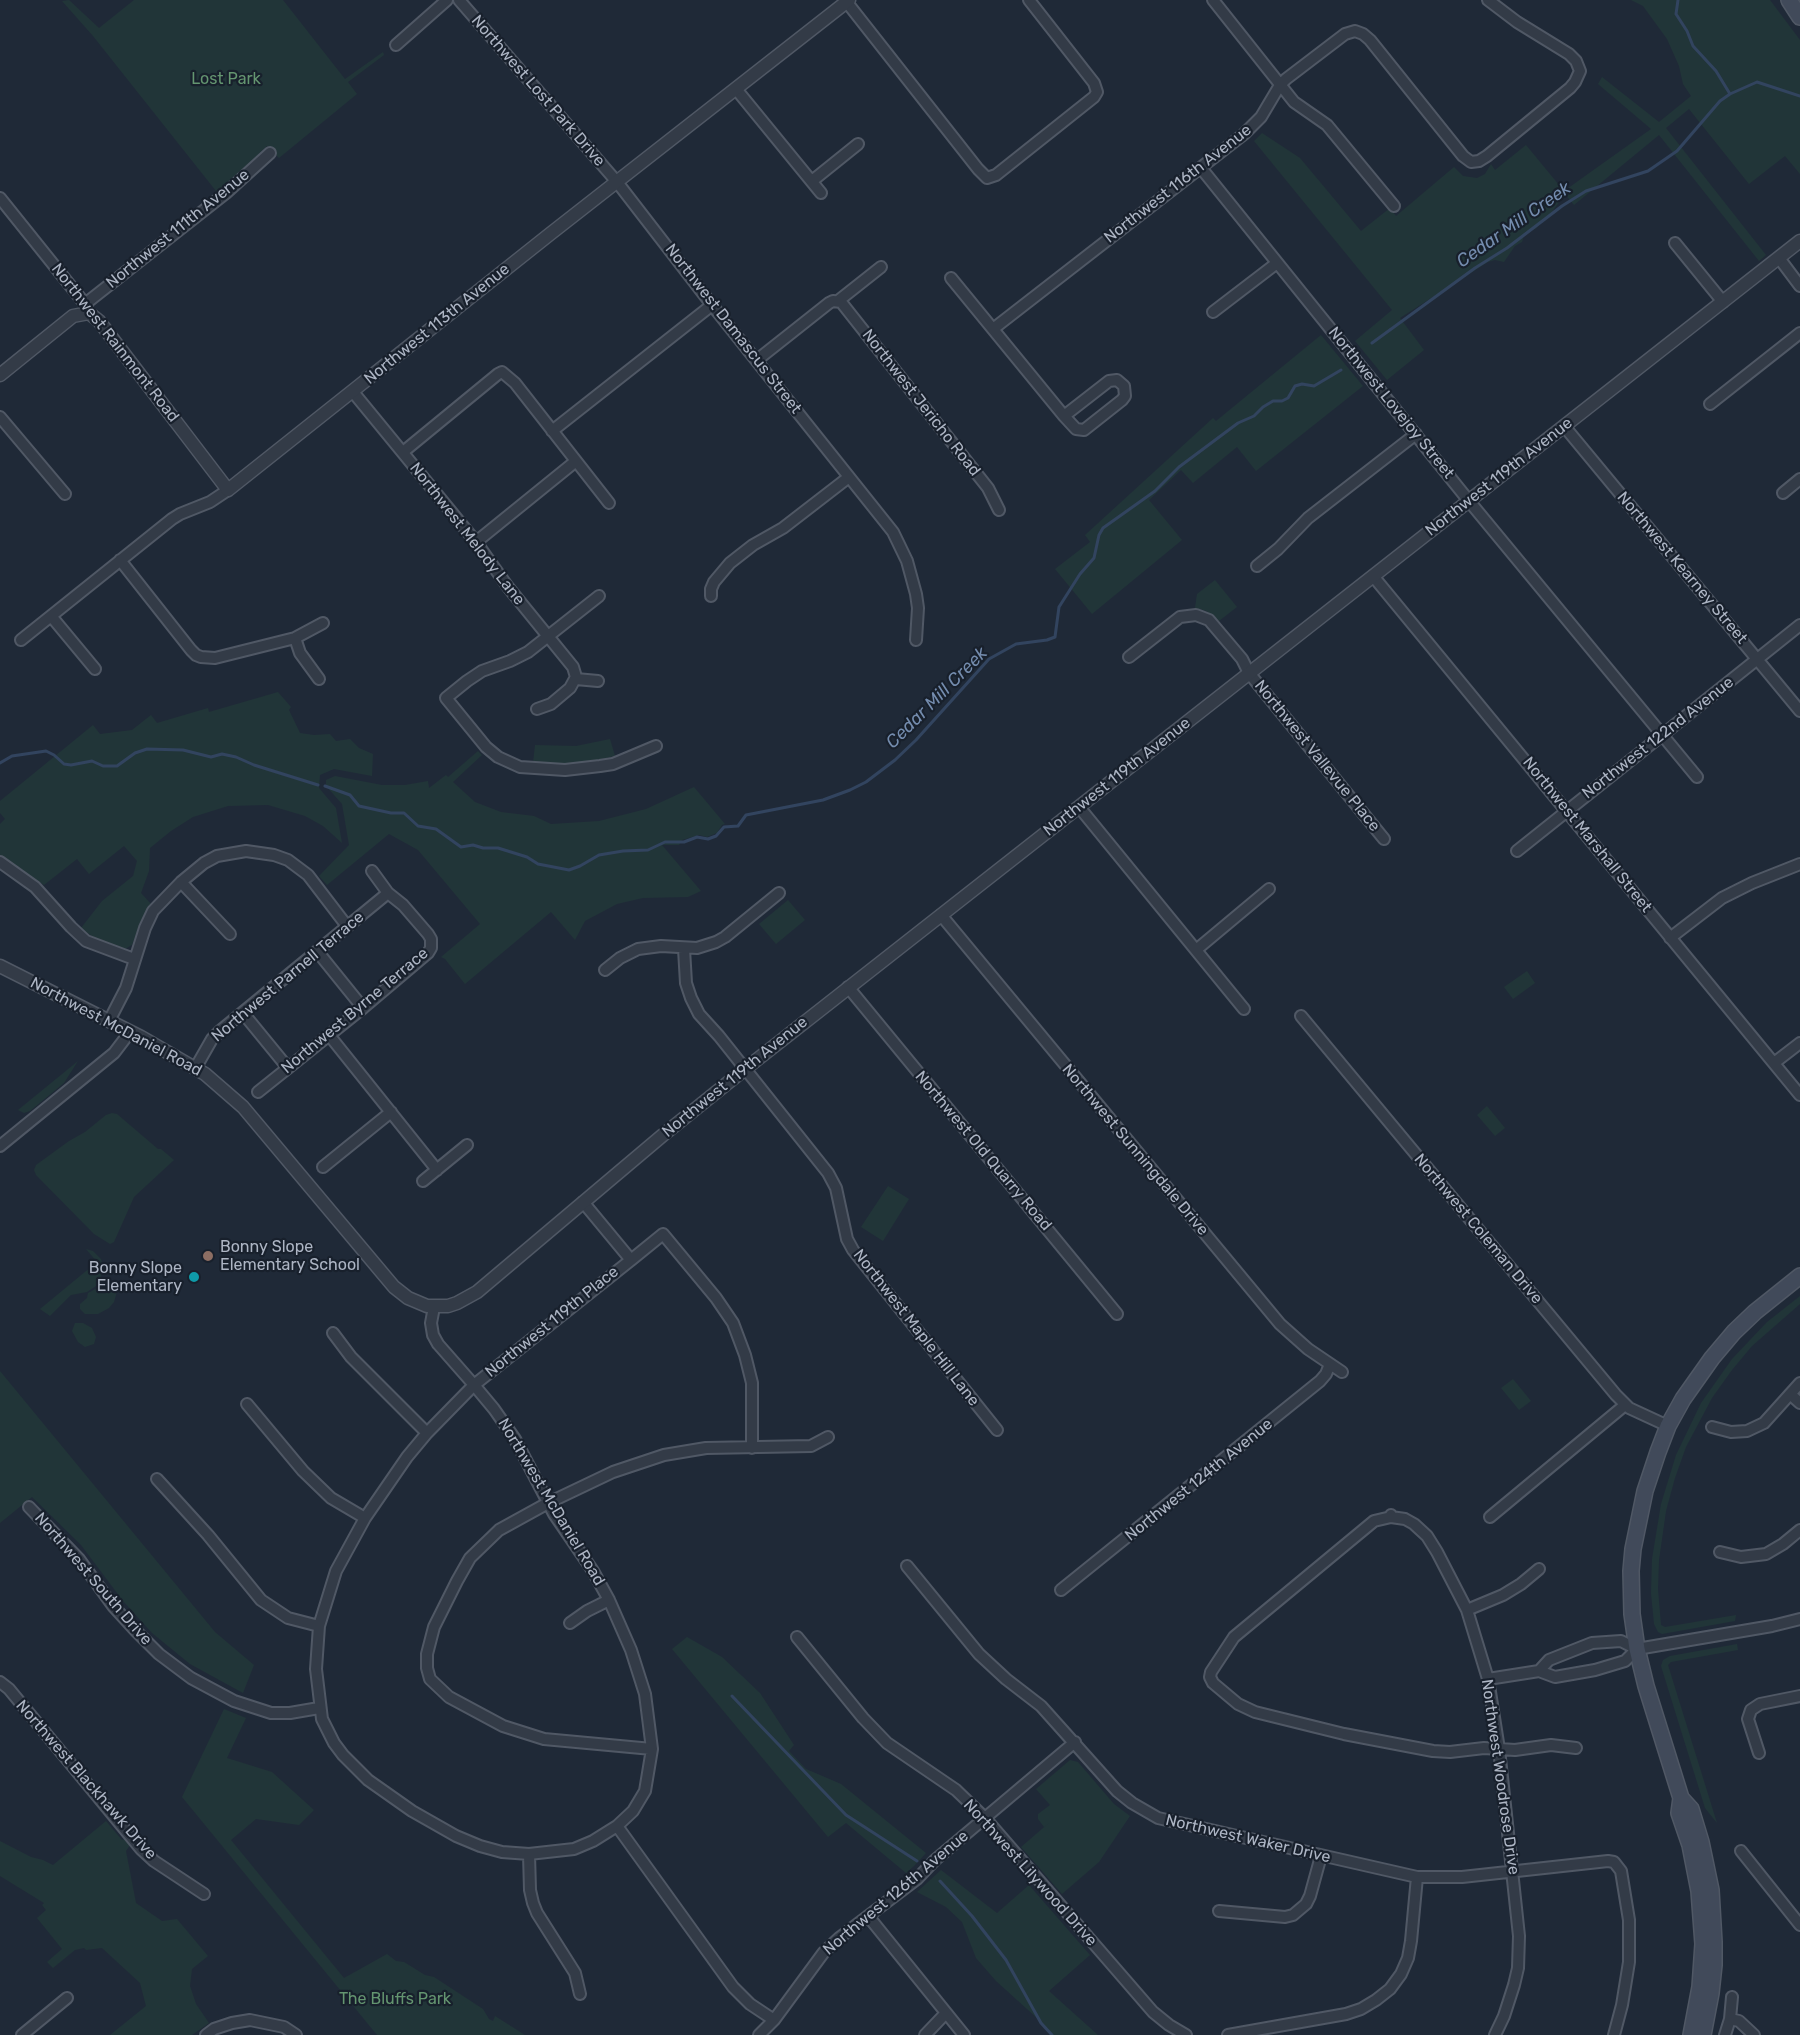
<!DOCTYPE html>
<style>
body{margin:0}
canvas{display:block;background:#1f2937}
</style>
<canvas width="1800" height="2035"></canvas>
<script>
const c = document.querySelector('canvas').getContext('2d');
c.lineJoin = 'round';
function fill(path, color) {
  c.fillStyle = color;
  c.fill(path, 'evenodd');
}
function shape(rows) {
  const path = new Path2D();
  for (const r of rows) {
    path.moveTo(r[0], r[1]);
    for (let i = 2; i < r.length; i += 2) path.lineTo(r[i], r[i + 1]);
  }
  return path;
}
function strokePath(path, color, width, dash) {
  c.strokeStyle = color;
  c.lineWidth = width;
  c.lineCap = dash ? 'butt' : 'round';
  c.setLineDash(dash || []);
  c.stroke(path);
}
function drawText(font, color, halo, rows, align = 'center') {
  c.font = font + ' Rubik,sans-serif';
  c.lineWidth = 4.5;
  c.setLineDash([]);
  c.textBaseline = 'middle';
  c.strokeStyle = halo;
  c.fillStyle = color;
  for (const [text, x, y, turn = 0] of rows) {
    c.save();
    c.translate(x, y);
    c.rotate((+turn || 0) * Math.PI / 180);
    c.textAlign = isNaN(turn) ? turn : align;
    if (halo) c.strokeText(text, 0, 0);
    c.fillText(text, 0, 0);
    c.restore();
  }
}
fill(shape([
 [69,0,99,28,134,0,283,0,345,79,383,52,384,55,348,82,357,94,279,158,267,146,222,190,216,191,93,36,62,1],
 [1631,0,1770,0,1800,40,1800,174,1785,156,1749,184,1689,109,1666,128,1766,255,1759,261,1659,135,1574,205,1565,194,1549,216,1535,229,1525,232,1522,242,1515,246,1504,262,1495,260,1488,262,1400,318,1424,350,1387,380,1355,341,1392,310,1254,141,1262,133,1300,158,1361,231,1390,208,1396,216,1454,167,1463,176,1477,178,1485,174,1491,164,1495,170,1526,145,1564,191,1651,129,1598,84,1602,77,1659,122,1691,96,1683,84,1679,66,1667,39,1643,6],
 [1321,335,1363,386,1256,471,1237,447,1193,483,1181,470,1149,500,1182,540,1092,614,1055,569,1090,542,1085,535,1213,418,1216,421],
 [1215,580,1237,607,1219,621,1206,611,1195,608,1197,594],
 [278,692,291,707,289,710,300,733,314,735,330,734,336,741,350,739,359,748,373,754,372,776,334,769,320,775,319,788,336,808,342,843,323,826,305,816,268,805,228,806,193,817,171,831,150,848,149,871,141,893,152,905,141,922,132,945,125,949,100,942,81,928,102,901,133,876,137,861,124,846,89,874,77,859,44,885,0,855,0,824,5,819,0,813,0,801,93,725,100,734,132,730,151,715,157,723,208,708,209,712],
 [610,739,615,756,584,763,556,764,533,763,535,745,576,746],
 [478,751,482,755,453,782,475,802,501,812,534,816,551,824,599,821,646,809,694,787,725,824,722,825,717,833,707,837,699,835,682,840,679,845,662,845,701,891,688,897,643,898,617,904,585,921,575,940,551,912,465,984,445,959,441,957,480,924,418,850,389,834,327,885,319,876,349,845,342,804,326,786,326,780,335,776,382,785,405,785,428,781,429,788,446,775,448,777],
 [788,900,805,920,776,944,759,924],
 [1527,971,1535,983,1513,999,1504,987],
 [78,1061,64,1083,30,1111,24,1113,18,1110],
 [1487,1106,1505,1128,1495,1136,1477,1115],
 [112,1113,117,1114,158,1149,161,1149,174,1160,134,1197,114,1242,110,1244,94,1234,36,1175,34,1170,36,1165,69,1141,85,1132,106,1115],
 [888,1186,909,1199,883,1241,861,1227],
 [86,1249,93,1251,101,1259,103,1267,100,1280,96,1286,87,1292,71,1295,50,1316,40,1309,97,1262],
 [104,1280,113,1283,118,1288,114,1302,109,1308,98,1314,85,1314,80,1309,80,1304,87,1298,88,1293,97,1288],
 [1800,1296,1800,1304,1752,1346,1732,1370,1712,1398,1686,1447,1675,1478,1666,1511,1659,1560,1658,1589,1661,1625,1665,1627,1736,1615,1735,1621,1662,1634,1658,1632,1654,1624,1651,1593,1652,1559,1661,1504,1676,1455,1701,1403,1732,1359,1767,1322],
 [75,1323,83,1323,92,1328,96,1337,94,1344,85,1347,78,1342,72,1331],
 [0,1371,215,1632,254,1665,243,1693,190,1664,152,1633,123,1601,81,1545,32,1497,0,1523],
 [1513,1379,1531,1401,1519,1410,1501,1388],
 [687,1637,722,1657,760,1693,794,1745,789,1751,806,1769,841,1784,926,1853,914,1866,906,1873,846,1823,828,1837,672,1649],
 [1737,1644,1738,1650,1671,1662,1668,1665,1717,1823,1705,1808,1661,1666,1663,1660,1670,1656],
 [224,1709,246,1718,227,1758,272,1772,314,1810,299,1825,256,1819,231,1840,344,1978,387,1954,396,1961,404,1962,425,1975,434,1977,483,2009,489,2019,493,2021,495,2016,525,2035,377,2035,182,1797],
 [1070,1760,1078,1762,1114,1804,1130,1816,1099,1862,1062,1894,1021,1847,1050,1822,1044,1827,1038,1819,1038,1814,1050,1805,1036,1789],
 [106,1821,122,1840,124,1839,130,1845,126,1851,136,1903,162,1921,177,1919,208,1956,192,1969,190,1986,196,2004,209,2023,192,2035,110,2035,146,2006,140,1983,102,1948,86,1950,84,1948,75,1950,53,1968,47,1962,62,1949,37,1918,46,1910,42,1905,44,1903,0,1876,0,1841,31,1857,43,1860,53,1865],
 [941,1870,997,1913,1029,1885,1090,1955,1049,1991,1098,2035,1051,2035,1038,2019,996,1981,976,1958,962,1922,946,1907,917,1892]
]), '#213538');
strokePath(shape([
 [1678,0,1676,14,1687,31,1693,46,1716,71,1730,94],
 [1372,343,1475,268,1507,248,1562,206,1586,191,1648,171,1677,151,1720,101,1730,94,1757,82,1800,96],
 [0,763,12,756,46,751,54,755,64,764,71,765,92,761,103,766,117,766,135,753,147,749,183,750,211,757,222,754,236,757,254,765,318,785],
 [325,786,350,795,359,806,391,813,404,813,418,826,436,829,461,847,473,845,483,848,498,848,527,857,538,864,569,870,580,866,599,855,623,851,648,850,665,842,684,842,697,837,708,839,716,836,724,827,738,826,746,815,823,800,850,790,866,782,895,760,916,740,989,659,1016,644,1047,640,1055,637,1059,607,1080,574,1094,558,1099,535,1103,528,1155,491,1179,467,1238,423,1254,416,1263,407,1273,401,1282,401,1288,398,1295,386,1302,384,1314,386,1341,370],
 [732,1696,846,1815,917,1861],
 [940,1881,972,1916,1006,1960,1041,2023,1052,2035]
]), '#32445f', 3);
const minor = shape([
 [459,0,617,182,712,305,893,532,907,561,916,594,918,608,916,640],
 [845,0,978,169,987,178,996,175,1094,97,1097,92,1094,83,1029,0],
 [1213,0,1294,102,1327,125,1394,206],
 [396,45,447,0],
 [736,89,821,193],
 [1201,168,1469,501,1697,777],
 [812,181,858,144],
 [0,198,85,304,88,311],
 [1675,243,1723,302],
 [1779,258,1800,286],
 [951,278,1064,416,1076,429,1084,430,1122,400,1125,396,1124,386,1117,380,1109,381,1064,416],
 [838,301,881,267],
 [85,304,226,193,270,153],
 [1213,312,1277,263],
 [993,329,1244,134,1261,117,1280,85,1286,79,1345,34,1355,31,1363,34,1370,40,1463,156,1471,162,1479,161,1487,156,1570,88,1575,82,1580,71,1576,61,1569,54,1517,22,1488,0],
 [757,360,829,303,833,301,841,302,988,488,999,510],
 [353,392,476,542,508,587,573,667,576,677,570,688,551,704,537,709],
 [1710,404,1800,333],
 [0,417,65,494],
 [1564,426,1800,711],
 [552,431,712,305],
 [403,452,498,374,502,372,515,383,609,503],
 [1783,493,1800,479],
 [476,542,576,461],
 [120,560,191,650,196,655,201,657,215,658,295,638,323,623],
 [1257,566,1278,549,1308,518,1416,434],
 [1373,576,1800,1095],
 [599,596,528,652,510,661,482,671,467,681,446,698,486,747,498,757,520,767,565,770,600,766,613,764,656,746],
 [711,596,711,589,714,582,730,563,753,545,783,528,849,477],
 [51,616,95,669],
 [295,638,300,653,319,679],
 [21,640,172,519,180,514,210,502,228,490],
 [1129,657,1180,617,1196,615,1209,620,1242,659,1249,673,1384,839],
 [576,679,598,681],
 [1079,807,1244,1009],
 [1517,851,1800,625],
 [0,862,35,887,71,927,86,941,134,959],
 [181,882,230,934],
 [941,915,1280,1324,1308,1349,1342,1372],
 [1670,938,1722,898,1752,883,1800,864],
 [684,949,686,983,691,998,699,1014,719,1036,828,1173,836,1188,847,1239,853,1250,997,1430],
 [1196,950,1269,889],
 [317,951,363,1008],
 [605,970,620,958,638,949,661,946,697,948,716,942,725,937,779,893],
 [848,987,1117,1314],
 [243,1013,288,1068],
 [1301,1016,1616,1395,1629,1408,1668,1426],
 [109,1021,126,988,145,928,153,911,181,882,204,863,217,856,246,851,274,855,288,860,308,875,347,926],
 [329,1035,437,1170],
 [1774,1063,1800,1043],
 [196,1067,212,1039,220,1031,388,893],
 [258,1092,363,1008,428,953,431,948,431,939,428,934,403,905,388,893,372,871],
 [0,1146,114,1053,130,1032],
 [323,1167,391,1112],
 [423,1181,467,1145],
 [583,1202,631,1260,663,1234,716,1298,733,1323,745,1355,752,1383,752,1448],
 [434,1307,431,1323,433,1335,438,1344,474,1385,494,1409,515,1439,554,1514,593,1571,609,1600,631,1650,645,1694,652,1749,645,1791,633,1811,617,1826,593,1841,574,1849,529,1854,502,1852,480,1846,456,1836,412,1811,368,1780,343,1755,334,1743,322,1719,316,1669,319,1626,336,1571,365,1518,407,1457,427,1433,474,1385,631,1260],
 [333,1333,351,1357,427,1433],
 [1790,1394,1800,1403],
 [247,1404,303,1471,331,1498,365,1518],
 [1712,1427,1731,1432,1747,1431,1764,1423,1800,1383],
 [157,1479,208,1535,261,1600,288,1618,319,1626],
 [29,1507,79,1559,113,1606,135,1630,159,1654,191,1678,234,1701,271,1713,290,1713,319,1708],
 [1391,1515,1391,1517,1405,1519,1414,1524,1427,1536,1437,1552,1467,1610,1488,1679,1499,1749,1519,1936,1518,1968,1514,1985,1504,2016,1495,2035],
 [1391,1517,1374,1521,1234,1637,1211,1672,1210,1677,1213,1683,1238,1704,1255,1712,1344,1734,1433,1751,1450,1752,1484,1748,1515,1750,1551,1745,1576,1748],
 [1490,1517,1625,1405],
 [1720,1552,1741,1557,1766,1554,1783,1544,1800,1530],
 [907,1566,979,1654,1006,1679,1041,1706,1117,1791,1132,1803,1158,1818,1417,1877,1462,1877,1608,1861,1614,1862,1621,1871,1629,1920,1629,1962,1622,2005,1614,2035],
 [1061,1590,1320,1381,1326,1374,1330,1364],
 [1467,1610,1503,1595,1521,1584,1539,1569],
 [570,1623,587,1611,609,1600],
 [797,1637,863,1718,887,1743,956,1790,985,1818,1153,2012,1169,2025,1186,2035],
 [1539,1671,1549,1660,1592,1643,1621,1641,1637,1649],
 [1488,1679,1539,1671,1555,1677,1595,1670,1625,1661,1637,1649,1772,1626,1800,1619],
 [0,1682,9,1689,141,1849,154,1861,204,1894],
 [652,1749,544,1739,503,1726,449,1697,430,1679,427,1668,427,1654,434,1627,457,1581,470,1558,499,1530,548,1503,613,1472,664,1455,706,1448,811,1446,828,1437],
 [1759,1753,1748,1719,1751,1710,1760,1704,1800,1696],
 [617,1826,733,1987,750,2004,774,2020],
 [1741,1851,1800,1925],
 [529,1854,530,1890,533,1903,537,1913,575,1973,580,1994],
 [1219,1911,1285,1917,1293,1915,1306,1904,1310,1896,1321,1856],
 [868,1916,964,2035],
 [1730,2019,1739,2021,1754,2035],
 [22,2035,67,1998],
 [206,2035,214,2029,232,2023,250,2020,284,2027,296,2035],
 [759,2035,774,2020,824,1952,839,1938,917,1879,935,1860,1075,1742],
 [925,2035,946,2013],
 [1228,2035,1346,2014,1361,2009,1376,2000,1390,1989,1401,1974,1408,1958,1411,1941,1417,1877],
 [1725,2035,1730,2019,1732,1997]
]);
const tertiary = shape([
 [0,375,73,316,89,313,99,321,228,490,550,234,849,0],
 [0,966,141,1037,205,1074,243,1107,394,1287,408,1298,427,1306,448,1306,457,1303,477,1292,663,1135,745,1069,1800,241]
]);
const secondary = shape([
 [1789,0,1800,17],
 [1681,1798,1679,1813,1690,1845,1699,1891,1703,1944,1700,1987,1691,2035],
 [1703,2035,1711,1993,1714,1965,1714,1942,1711,1890,1701,1842,1691,1809,1681,1798,1646,1686,1637,1649,1632,1614,1631,1571,1633,1549,1645,1491,1658,1452,1668,1426,1683,1399,1712,1358,1734,1332,1755,1312,1800,1276]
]);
strokePath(minor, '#505865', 14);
strokePath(tertiary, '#505865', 15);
strokePath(secondary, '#505865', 18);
strokePath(minor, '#333b47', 10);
strokePath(tertiary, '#333b47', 12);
strokePath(secondary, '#414a5a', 15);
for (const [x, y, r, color] of [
 [208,1256,6,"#8d6e63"],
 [194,1277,6,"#0f9aa8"]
]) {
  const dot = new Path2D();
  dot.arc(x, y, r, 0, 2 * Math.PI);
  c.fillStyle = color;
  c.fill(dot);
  strokePath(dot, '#18202c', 2);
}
drawText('16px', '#649570', '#18202c', [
 ["Lost Park",226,79],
 ["The Bluffs Park",395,1999]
]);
drawText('16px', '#adb5c4', '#18202c', [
 ["Northwest Lost Park Drive",538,91,49],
 ["Northwest 116th Avenue",1178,184,-38],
 ["Northwest 111th Avenue",178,229,-39],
 ["Northwest 113th Avenue",437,324,-39],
 ["Northwest Damascus Street",733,329,52],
 ["Northwest Rainmont Road",115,343,52],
 ["Northwest Jericho Road",921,403,52],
 ["Northwest Lovejoy Street",1391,403,51],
 ["Northwest 119th Avenue",1499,477,-38],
 ["Northwest Melody Lane",467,534,52],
 ["Northwest Kearney Street",1682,568,50],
 ["Northwest 122nd Avenue",1658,738,-38],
 ["Northwest Vallevue Place",1317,756,51],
 ["Northwest 119th Avenue",1117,777,-38],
 ["Northwest Marshall Street",1587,835,51],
 ["Northwest Parnell Terrace",288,977,-40],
 ["Northwest Byrne Terrace",355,1011,-40],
 ["Northwest McDaniel Road",116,1027,28],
 ["Northwest 119th Avenue",735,1077,-39],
 ["Northwest Sunningdale Drive",1135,1150,50],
 ["Northwest Old Quarry Road",983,1151,50],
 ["Northwest Coleman Drive",1478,1229,50],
 ["Northwest 119th Place",552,1322,-39],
 ["Northwest Maple Hill Lane",916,1328,52],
 ["Northwest 124th Avenue",1199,1480,-39],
 ["Northwest McDaniel Road",551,1502,59],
 ["Northwest South Drive",93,1579,49],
 ["Northwest Woodrose Drive",1500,1777,82],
 ["Northwest Blackhawk Drive",86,1780,49],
 ["Northwest Waker Drive",1248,1839,13],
 ["Northwest Lilywood Drive",1030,1873,48],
 ["Northwest 126th Avenue",896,1893,-40]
]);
drawText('16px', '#adb5c4', '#18202c', [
 ["Bonny Slope",220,1247],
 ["Elementary School",220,1265],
 ["Bonny Slope",182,1268,"right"],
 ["Elementary",182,1286,"right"]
], 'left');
drawText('italic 18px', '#748cae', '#18202c', [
 ["Cedar Mill Creek",1514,225,-35],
 ["Cedar Mill Creek",937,698,-45]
]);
</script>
